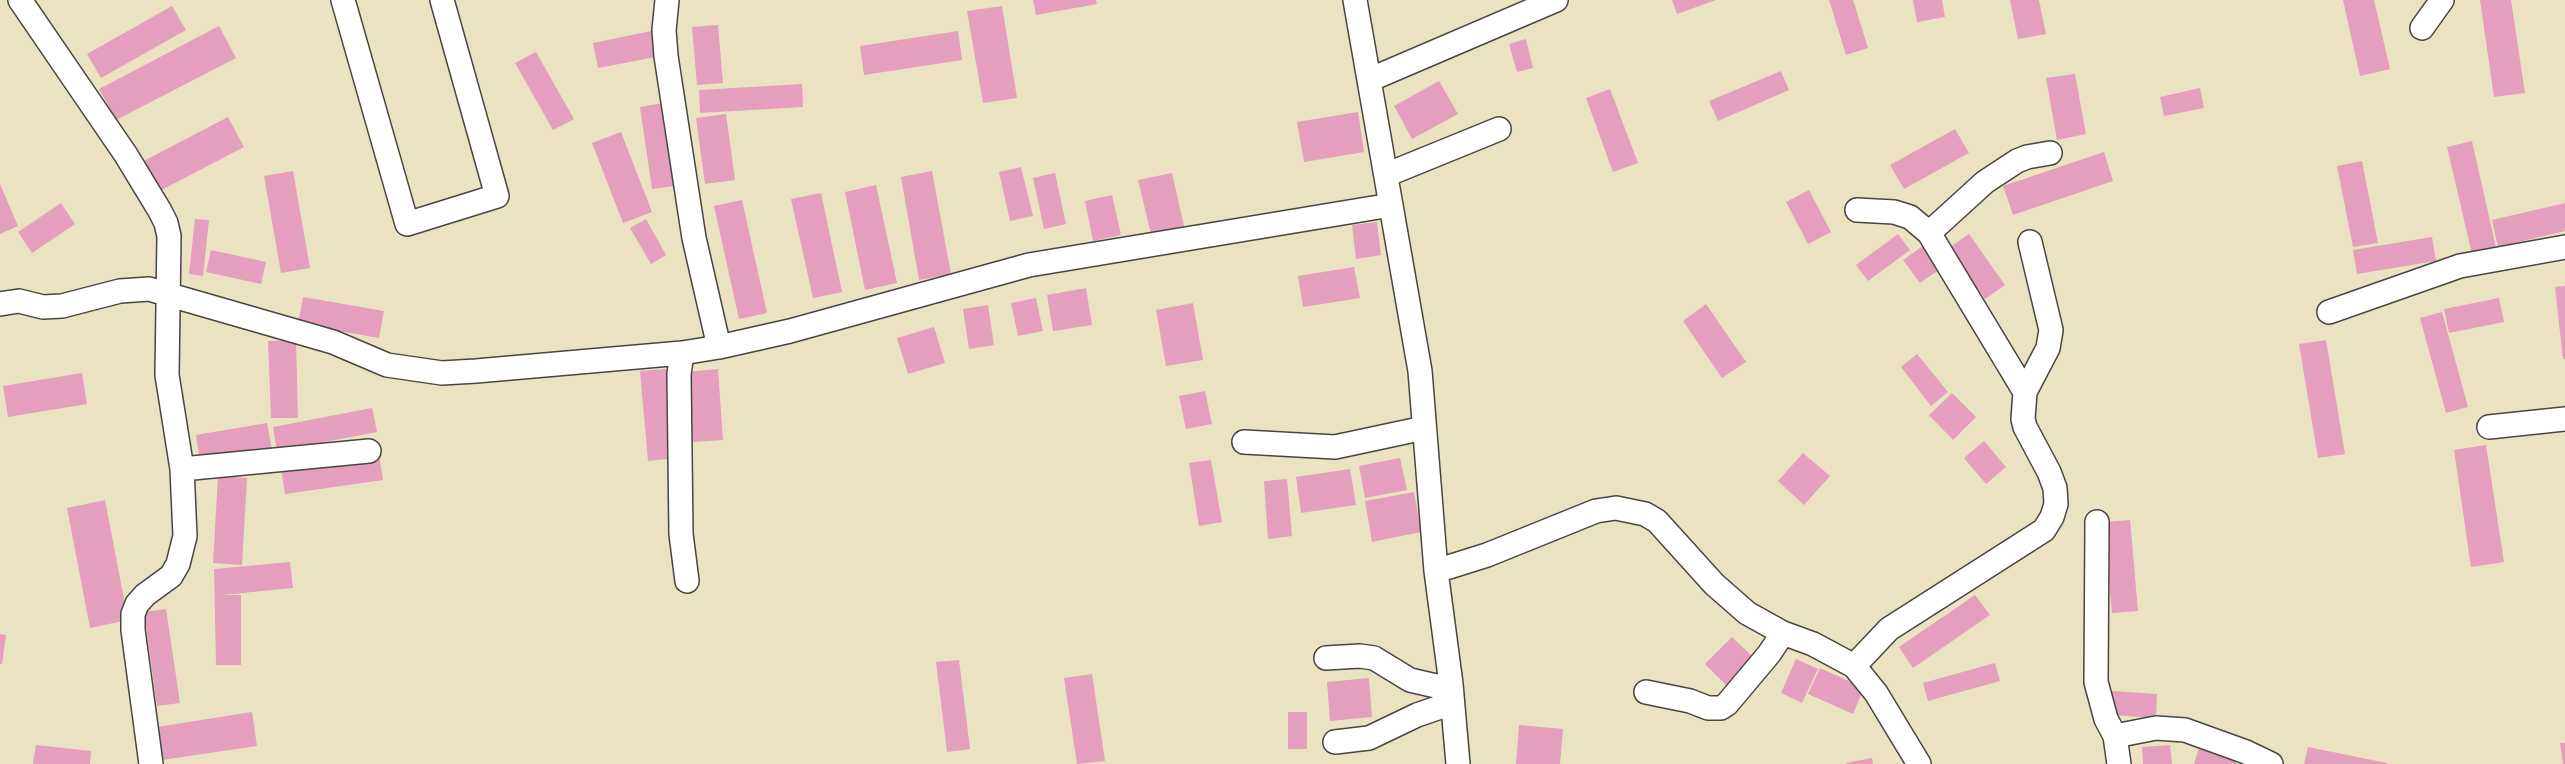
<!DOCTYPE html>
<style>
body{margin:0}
canvas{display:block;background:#eae2c1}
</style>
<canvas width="2565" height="764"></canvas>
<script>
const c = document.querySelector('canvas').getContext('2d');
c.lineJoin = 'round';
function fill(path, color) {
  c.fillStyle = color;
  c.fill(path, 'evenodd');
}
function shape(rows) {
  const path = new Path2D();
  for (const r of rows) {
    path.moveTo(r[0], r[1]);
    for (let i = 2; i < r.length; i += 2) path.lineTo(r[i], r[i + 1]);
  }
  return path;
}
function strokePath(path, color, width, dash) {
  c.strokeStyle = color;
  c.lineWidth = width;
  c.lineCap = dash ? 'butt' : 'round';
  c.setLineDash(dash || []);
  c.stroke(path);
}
fill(shape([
 [1033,0,1096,0,1097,4,1036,15],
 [1672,0,1716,0,1677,14],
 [1829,0,1853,0,1868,48,1846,55],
 [1913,0,1942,0,1945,17,1917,22],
 [2010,0,2039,0,2046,34,2018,39],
 [2343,0,2374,0,2390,69,2360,76],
 [2480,0,2511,0,2525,93,2494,97],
 [172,6,186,30,101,78,87,54],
 [1002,6,1017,98,983,103,967,11],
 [718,25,723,83,697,85,692,27],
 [219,26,236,58,116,120,99,89],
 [656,30,661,56,598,68,593,43],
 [958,31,962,60,864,75,860,46],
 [1526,39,1533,68,1517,72,1509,44],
 [536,52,574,119,553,130,515,63],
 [1781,71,1789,90,1718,121,1709,101],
 [2075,74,2086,134,2057,140,2046,78],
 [1439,81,1458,114,1412,139,1394,106],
 [802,84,803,107,700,113,699,90],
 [2200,88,2204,108,2164,116,2160,97],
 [1610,89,1638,163,1613,172,1586,98],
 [669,102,681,185,652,189,640,107],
 [1358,112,1364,152,1304,162,1297,122],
 [726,114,735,180,705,184,696,118],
 [228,117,244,147,154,194,138,164],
 [1955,129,1969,153,1904,189,1890,165],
 [621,132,652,212,623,223,592,143],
 [2472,141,2496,248,2472,254,2447,147],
 [2104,152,2113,181,2013,215,2003,186],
 [2362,161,2378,243,2353,247,2337,166],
 [1021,167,1033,216,1010,221,999,172],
 [293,171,310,268,281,273,264,176],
 [932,171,951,274,919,280,901,177],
 [1055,173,1066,224,1044,229,1033,178],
 [1172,173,1184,226,1151,234,1138,180],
 [0,184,18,226,0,234],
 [876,185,897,283,865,290,845,192],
 [1809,190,1831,232,1808,244,1786,202],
 [821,193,842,292,813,298,791,199],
 [1112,195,1121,235,1093,241,1085,201],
 [742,200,767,313,739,319,714,206],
 [61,203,75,224,32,253,18,232],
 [2565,203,2565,231,2498,247,2492,220],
 [195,219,209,220,203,276,189,274],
 [646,219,666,255,651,264,630,228],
 [1377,222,1381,255,1356,259,1352,225],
 [1898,234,1910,250,1868,281,1856,265],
 [1969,234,2005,285,1985,299,1949,248],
 [2432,237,2436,261,2357,274,2353,250],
 [1923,246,1939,270,1920,283,1903,260],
 [211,250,266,262,261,284,206,272],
 [1354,267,1360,298,1303,307,1298,276],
 [2565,286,2565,359,2563,359,2555,287],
 [1086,288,1092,325,1053,331,1047,295],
 [303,297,384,311,379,338,298,324],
 [1036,298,1043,331,1018,336,1011,303],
 [2499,298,2504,322,2449,333,2444,309],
 [1193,303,1203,360,1166,366,1156,310],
 [1706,304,1746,362,1722,378,1683,321],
 [988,305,994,345,969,349,963,309],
 [2442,312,2468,407,2446,413,2420,318],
 [934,327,945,363,908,374,897,338],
 [296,340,298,418,271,418,268,341],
 [2326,340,2345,454,2318,458,2299,344],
 [1917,354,1948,392,1931,406,1901,367],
 [667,369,675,458,648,461,640,371],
 [718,369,723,440,691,442,686,372],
 [82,373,87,404,8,417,3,386],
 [1205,391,1212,424,1186,429,1179,396],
 [1952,393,1976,417,1953,440,1929,415],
 [372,408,377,432,277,451,273,427],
 [267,423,272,450,200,462,196,435],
 [1984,441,2006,467,1986,484,1964,458],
 [2486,445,2504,562,2471,567,2454,450],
 [1803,453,1830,476,1804,505,1778,481],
 [379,454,383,480,285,494,281,468],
 [1400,458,1407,490,1365,498,1359,466],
 [1211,460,1222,522,1199,526,1189,463],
 [1350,469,1356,505,1301,513,1296,477],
 [218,476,247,478,242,565,213,563],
 [1287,479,1292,536,1268,539,1264,481],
 [1414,492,1421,532,1372,542,1365,501],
 [105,500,128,620,90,628,67,508],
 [2130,520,2138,611,2112,613,2104,522],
 [290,562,293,588,222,595,241,595,241,665,216,665,214,569],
 [1975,595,1990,615,1913,668,1899,647],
 [166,609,180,703,157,706,144,612],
 [0,634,6,635,2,664,0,664],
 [1732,637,1754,658,1727,686,1705,664],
 [1796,659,1818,669,1802,703,1781,693],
 [959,660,970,749,947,752,936,662],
 [1995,663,2000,681,1928,701,1923,683],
 [1820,668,1864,688,1853,714,1808,694],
 [1092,674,1105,761,1077,764,1064,678],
 [1369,678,1372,717,1330,721,1327,682],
 [2112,691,2157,694,2156,718,2111,715],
 [252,712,257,746,162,760,157,727],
 [1288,712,1307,712,1307,749,1288,749],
 [1519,725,1563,729,1560,764,1516,764],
 [2560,743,2565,743,2565,764,2563,764],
 [36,745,91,751,90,764,33,764],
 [2170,745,2172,764,2143,764,2142,747],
 [2200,745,2238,757,2236,764,2194,764],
 [2308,747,2387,763,2387,764,2304,764],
 [1872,758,1873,764,1846,764,1846,763]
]), '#e49fbe');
const street = shape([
 [20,0,126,155,160,211,166,223,169,236,167,375,182,469,185,536,178,564,171,576,145,595,137,604,133,614,133,630,151,764],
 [343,0,407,224,497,196,442,0],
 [667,0,664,30,666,56,694,238,719,347],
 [1355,0,1420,371,1436,571,1451,684,1458,764],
 [2422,28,2442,0],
 [1369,80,1556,0],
 [1386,175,1499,129],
 [1857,210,1894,212,1910,217,1929,233],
 [0,304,19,301,43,307,62,306,120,291,149,289,333,342,387,365,442,373,476,371,682,353,719,347,790,331,1029,265,1391,205],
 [2329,312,2460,266,2565,247],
 [682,353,679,374,681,534,687,581],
 [2025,392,1929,233,1985,182,2017,161,2027,157,2050,153],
 [2489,427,2565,419],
 [1244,442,1335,447,1424,428],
 [182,469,369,451],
 [2097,522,2096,682,2106,719,2115,736,2119,764],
 [1436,571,1487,555,1596,511,1616,508,1645,514,1657,521,1714,584,1747,613,1783,633,1813,644,1854,666,1876,693,1919,764],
 [1326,658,1360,656,1374,658,1410,680,1436,686,1451,684],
 [1854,666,1889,629,2044,530,2052,517,2056,504,2055,488,2049,472,2025,427,2023,419,2025,392,2048,348,2051,330,2030,242],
 [1646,692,1690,701,1708,708,1721,708,1727,704,1769,654,1783,633],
 [2115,736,2156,728,2185,730,2246,752,2271,764],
 [1335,742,1369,738,1417,715,1452,703]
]);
strokePath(street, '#484642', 26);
strokePath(street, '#fff', 23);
</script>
